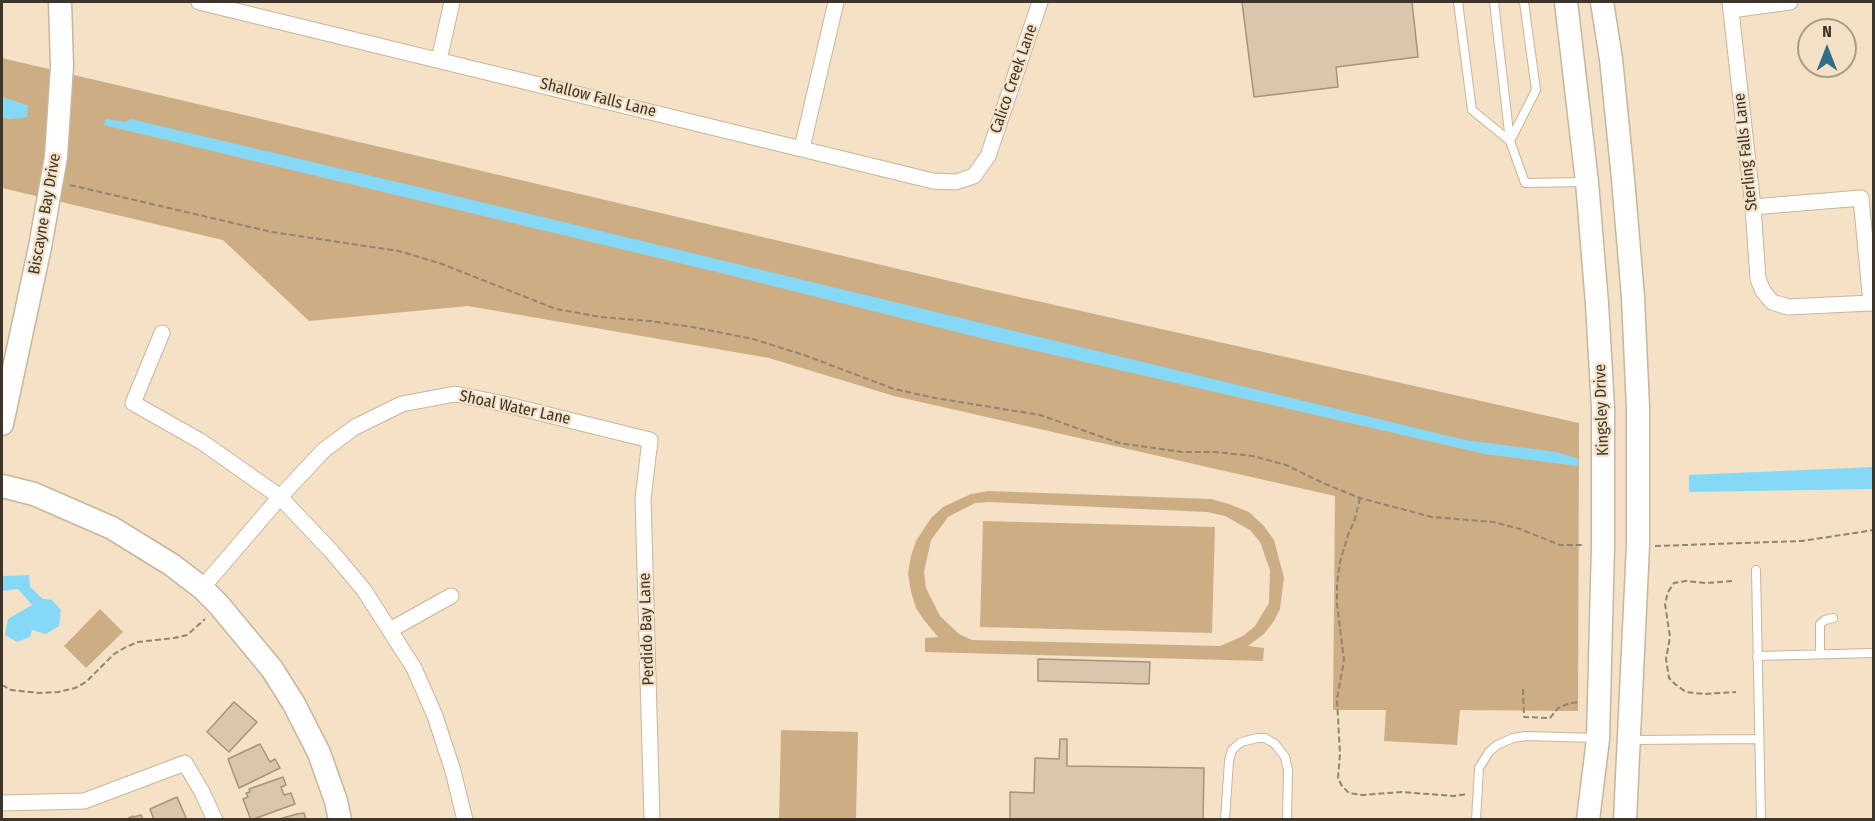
<!DOCTYPE html>
<style>
body{margin:0}
#map{position:relative;width:1875px;height:821px;overflow:hidden;background:#f4e1c6;font-family:"Fira Sans Condensed",sans-serif}
canvas{display:block}
.frame{position:absolute;inset:0;border:3px solid #3d352b;pointer-events:none}
.north{position:absolute;left:1797px;top:18px;width:60px;height:60px;box-sizing:border-box;background:#f4e1c6;border:2px solid #ab9c88;border-radius:50%;rotate:0deg;font-size:16px;font-weight:700;line-height:24px;text-align:center;color:#3d352b}
.north::after{content:'';display:block;margin:auto;width:21px;height:27px;background:#2f6e83;clip-path:polygon(50% 0,100% 100%,50% 72%,0 100%)}
</style>
<div id="map">
<canvas width="1875" height="821"></canvas>
<div class="frame"></div>
<div class="north">N</div>
</div>
<script>
const c = document.querySelector('canvas').getContext('2d');
c.lineJoin = 'round';
function fill(path, color) {
  c.fillStyle = color;
  c.fill(path, 'evenodd');
}
function shape(rows) {
  const path = new Path2D();
  for (const r of rows) {
    path.moveTo(r[0], r[1]);
    for (let i = 2; i < r.length; i += 2) path.lineTo(r[i], r[i + 1]);
  }
  return path;
}
function strokePath(path, color, width, dash) {
  c.strokeStyle = color;
  c.lineWidth = width;
  c.lineCap = dash ? 'butt' : 'round';
  c.setLineDash(dash || []);
  c.stroke(path);
}
function drawText(font, color, halo, rows, align = 'center') {
  c.font = font + ' "Fira Sans Condensed",sans-serif';
  c.lineWidth = 4.5;
  c.setLineDash([]);
  c.textBaseline = 'middle';
  c.strokeStyle = halo;
  c.fillStyle = color;
  for (const [text, x, y, turn = 0] of rows) {
    c.save();
    c.translate(x, y);
    c.rotate((+turn || 0) * Math.PI / 180);
    c.textAlign = isNaN(turn) ? turn : align;
    if (halo) c.strokeText(text, 0, 0);
    c.fillText(text, 0, 0);
    c.restore();
  }
}
fill(shape([
 [2,58,988,290,1579,423,1578,711,1460,710,1457,745,1384,741,1386,710,1333,710,1335,496,894,396,769,358,468,306,309,321,223,240,2,188,2,117,12,119,28,106,2,97],
 [988,491,1211,499,1229,504,1249,512,1264,526,1274,540,1284,578,1280,609,1274,621,1264,634,1248,646,1264,648,1263,661,925,652,925,638,938,637,924,620,916,608,911,592,908,573,911,556,916,541,931,518,943,507,971,494],
 [989,502,1207,512,1225,516,1250,530,1260,542,1270,570,1269,603,1255,626,1243,636,1220,646,972,640,959,634,940,616,926,588,924,572,931,540,948,517,975,503],
 [983,521,1215,527,1212,633,980,627],
 [100,609,123,632,86,668,64,646],
 [781,730,858,732,856,819,779,819]
]), '#cdae84');
fill(shape([
 [2,97,28,106,27,117,12,119,2,117],
 [106,119,126,122,130,119,439,192,1465,440,1556,452,1579,459,1577,466,1485,454,989,340,721,273,104,125],
 [1873,467,1873,489,1689,492,1689,475],
 [29,575,30,587,43,599,52,600,61,610,59,626,46,634,32,630,30,637,17,642,5,635,8,619,32,605,18,589,2,591,2,576]
]), '#85d9f7');
const building = shape([
 [1242,2,1412,2,1418,57,1336,67,1338,87,1254,97,1242,2],
 [1038,659,1150,662,1149,684,1038,681,1038,659],
 [234,702,257,722,229,752,207,732,234,702],
 [1060,739,1067,739,1067,766,1204,768,1203,820,1010,820,1010,792,1034,793,1035,758,1059,759,1060,739],
 [260,744,270,762,275,759,280,768,239,788,228,759,260,744],
 [283,777,286,785,281,787,284,795,291,793,295,804,251,820,243,799,248,797,246,793,250,792,249,789,283,777],
 [177,797,187,820,154,820,150,809,177,797],
 [304,813,306,820,276,820,297,814,304,813],
 [141,815,143,820,125,820,133,816,134,817,141,815]
]);
fill(building, '#d9c6ac');
strokePath(building, '#a5937a', 1.5);
const lane = shape([
 [1458,2,1472,110,1510,141,1536,90,1524,2],
 [1494,2,1510,141,1525,183,1585,182],
 [1756,570,1761,820],
 [1820,654,1820,624,1825,620,1833,618],
 [1757,656,1874,653],
 [1632,740,1759,739],
 [1225,820,1229,761,1232,750,1241,742,1258,738,1265,738,1275,744,1285,757,1288,770,1287,820],
 [1476,820,1479,768,1489,752,1497,745,1513,738,1526,736,1596,738]
]);
const street = shape([
 [199,2,933,181,956,182,974,176,988,156,1040,2],
 [1730,2,1753,207,1758,279,1763,291,1772,302,1788,307,1871,303,1861,198,1753,207],
 [1731,10,1790,2],
 [439,60,452,2],
 [802,148,836,2],
 [162,333,133,403,202,442,280,497,332,552,364,590,414,668,435,716,453,771,465,820],
 [202,588,280,497,324,450,355,427,402,404,455,394,500,403,650,440,643,499,652,820],
 [390,630,451,596],
 [2,803,84,801,185,763,202,792,215,820]
]);
const secondary = shape([
 [1566,2,1587,182,1597,304,1603,408,1603,545,1598,739,1588,820],
 [1602,2,1611,59,1623,179,1633,297,1638,408,1638,545,1625,820],
 [2,424,40,247,56,157,62,66,60,2],
 [2,486,34,494,112,528,172,565,202,588,219,605,272,669,294,704,319,753,336,801,340,820]
]);
strokePath(lane, '#c8b59b', 10);
strokePath(street, '#c8b59b', 17);
strokePath(secondary, '#c8b59b', 25);
strokePath(shape([
 [70,185,272,232,399,251,442,264,556,309,601,317,650,321,692,327,753,339,804,355,894,389,935,398,1040,415,1119,443,1182,452,1215,452,1253,456,1286,465,1323,483,1360,498,1432,517,1494,522,1520,529,1560,545,1584,545],
 [1360,498,1355,519,1348,535,1340,562,1337,584,1337,604,1344,660,1337,699,1340,754,1338,778,1342,786,1349,793,1362,795,1402,792,1454,796,1468,794],
 [1655,546,1802,541,1874,530],
 [1732,581,1706,583,1686,581,1674,583,1668,592,1665,604,1670,637,1666,659,1669,678,1675,684,1686,692,1704,694,1736,692],
 [2,685,11,690,40,693,58,692,75,688,86,682,114,654,126,647,138,642,174,638,187,635,205,619],
 [1523,689,1524,717,1550,718,1558,708,1570,703,1580,702]
]), '#918472', 2, [6, 3]);
strokePath(lane, '#fff', 8);
strokePath(street, '#fff', 15);
strokePath(secondary, '#fff', 22);
drawText('16px', '#3d352b', '#f4e1c6', [
 ["Calico Creek Lane",1014,79,-71],
 ["Shallow Falls Lane",598,98,14],
 ["Sterling Falls Lane",1746,152,-96],
 ["Biscayne Bay Drive",45,214,-80],
 ["Shoal Water Lane",515,408,12],
 ["Kingsley Drive",1602,410,-92],
 ["Perdido Bay Lane",647,629,-92]
]);
</script>
